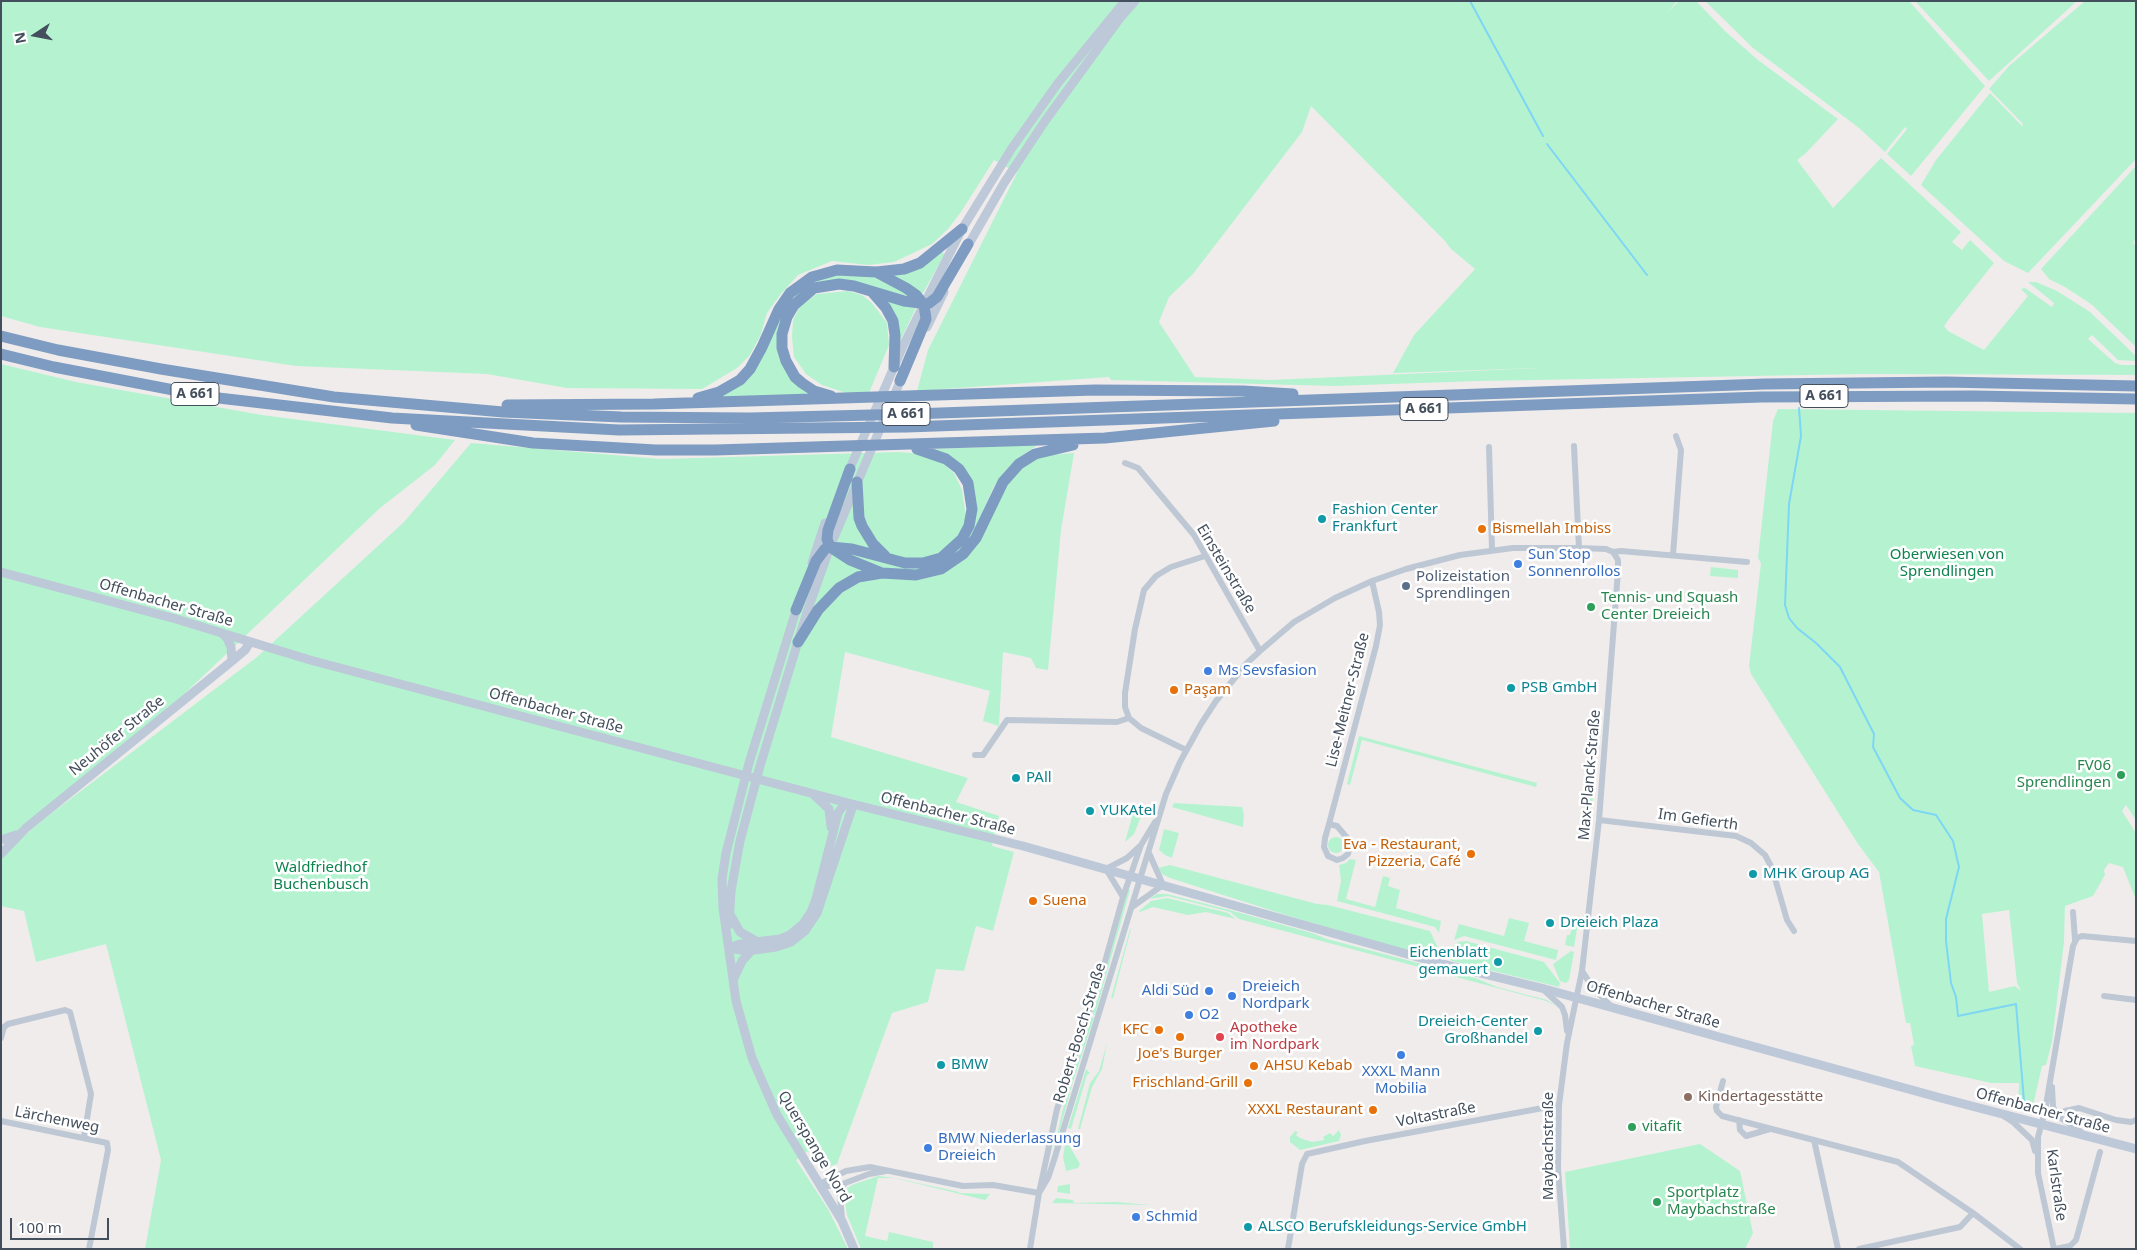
<!DOCTYPE html>
<meta charset="utf-8">
<style>
body{margin:0}
#map{position:relative;width:2137px;height:1250px;overflow:hidden;background:#f0ecec;font-family:"Noto Sans",sans-serif}
canvas{display:block}
.frame{position:absolute;inset:0;border:2px solid #434f5c;pointer-events:none}
.north{position:absolute;left:10px;top:10px;width:50px;height:50px;-webkit-text-stroke:4px #fff;paint-order:stroke;rotate:259deg;font-size:14px;font-weight:700;line-height:20px;text-align:center;color:#434f5c}
.north::after{content:'';display:block;margin:auto;width:18px;height:22px;background:#434f5c;clip-path:polygon(50% 0,100% 100%,50% 72%,0 100%)}
.scale{position:absolute;left:10px;top:1218px;width:99px;height:22px;box-sizing:border-box;border:2px solid #434f5c;border-top:0;padding-left:6px;font-size:15px;line-height:18px;white-space:nowrap;color:#434f5c;-webkit-text-stroke:4px #fff;paint-order:stroke}
</style>
<div id="map">
<canvas width="2137" height="1250"></canvas>
<div class="frame"></div>
<div class="north">N</div>
<div class="scale">100 m</div>
</div>
<script>
const c = document.querySelector('canvas').getContext('2d');
c.lineJoin = 'round';
function fill(path, color) {
  c.fillStyle = color;
  c.fill(path, 'evenodd');
}
function shape(rows) {
  const path = new Path2D();
  for (const r of rows) {
    if (r.length === 3) {
      path.moveTo(r[0] + r[2], r[1]);
      path.arc(r[0], r[1], r[2], 0, 2 * Math.PI);
      continue;
    }
    path.moveTo(r[0], r[1]);
    for (let i = 2; i < r.length; i += 2) path.lineTo(r[i], r[i + 1]);
  }
  return path;
}
function strokePath(path, color, width, dash) {
  c.strokeStyle = color;
  c.lineWidth = width;
  c.lineCap = dash ? 'butt' : 'round';
  c.setLineDash(dash || []);
  c.stroke(path);
}
function drawText(font, color, halo, rows, align = 'center') {
  c.font = font + ' "Noto Sans",sans-serif';
  c.lineWidth = 5;
  c.setLineDash([]);
  c.textBaseline = 'middle';
  c.strokeStyle = halo;
  c.fillStyle = color;
  for (const [text, x, y, turn = 0] of rows) {
    c.save();
    c.translate(x, y);
    c.rotate((+turn || 0) * Math.PI / 180);
    c.textAlign = isNaN(turn) ? turn : align;
    if (halo) c.strokeText(text, 0, 0);
    c.fillText(text, 0, 0);
    c.restore();
  }
}
fill(shape([
 [1,1,1677,1,1668,12,1679,1,1696,1,1726,32,1758,60,1838,119,1806,153,1797,160,1833,208,1881,158,1961,232,1952,242,1962,250,1970,240,1994,263,1949,319,1944,326,1948,331,1984,350,2028,296,2021,289,2025,288,2052,307,2054,303,2028,282,2036,282,2057,291,2090,312,2136,356,2136,361,2118,360,2092,335,2088,339,2115,363,2121,365,2136,365,2136,375,1864,374,1479,381,1334,386,1111,380,1109,377,917,391,928,350,1017,173,994,160,961,212,948,229,932,244,894,262,868,265,832,261,798,275,780,295,767,313,761,334,750,355,737,368,702,389,567,388,487,374,296,366,40,327,1,316],
 [1311,106,1445,241,1450,248,1475,269,1414,335,1393,373,1538,368,1271,380,1195,377,1159,322,1169,297,1193,274,1302,132],
 [1705,1,1909,1,1985,86,1911,176,1887,154,1907,129,1905,127,1885,152,1859,128,1753,48],
 [1915,1,2077,1,1989,81],
 [2085,1,2136,1,2136,159,2028,273,2004,261,1921,185,1936,160,1990,93,2022,126,2023,124,1989,89,2009,66],
 [2136,166,2136,239,2133,243,2136,245,2136,347,2091,304,2065,287,2049,279,2041,269],
 [942,252,945,254,923,293,921,294,891,275],
 [836,274,874,277,915,298,855,283,809,287,792,300,779,353,819,397,715,398,731,391,793,295,813,280],
 [848,291,862,295,872,303,887,323,889,345,869,393,846,393,822,385,806,374,794,357,792,337,793,320,800,306,817,294],
 [880,297,916,308,900,341],
 [1,364,76,382,262,415,455,440,435,465,380,508,180,698,14,834,1,838],
 [1778,409,2136,413,2136,820,2126,805,2122,811,2136,833,2136,900,2123,867,2109,863,2104,870,2105,875,2093,896,2065,906,2064,942,2052,1042,2046,1065,2042,1066,2032,1110,2020,1108,2018,1105,2019,1083,1991,1083,1915,1066,1911,1046,1914,1045,1910,1023,1906,1023,1879,872,1858,844,1751,674,1749,666,1761,563,1758,558,1773,421],
 [2009,910,2017,983,2021,991,2015,986,1989,992,1982,914],
 [471,443,661,459,900,452,920,454,938,459,954,473,962,490,966,517,972,487,934,449,1038,445,1018,458,1005,471,994,486,977,524,1009,481,1024,466,1039,456,1074,453,1061,530,1048,670,1036,668,1031,658,1003,652,999,726,983,721,990,691,845,652,831,737,968,778,956,802,999,816,992,846,1014,852,993,931,976,926,964,971,936,969,928,1002,892,1013,837,1164,825,1168,820,1166,808,1151,796,1160,828,1209,848,1249,145,1249,161,1160,106,944,36,962,24,911,1,906,1,858,8,849,48,816,257,657,404,522],
 [1711,567,1738,570,1738,578,1710,576],
 [1359,736,1537,783,1536,787,1362,740,1350,785,1347,784],
 [1587,797,1593,798,1588,836,1577,832],
 [1174,803,1242,807,1244,814,1243,827,1172,807],
 [1135,806,1144,809,1134,834,1125,842],
 [1164,829,1179,833,1172,858,1165,855,1159,850],
 [1336,845,8],
 [1350,859,1356,860,1346,899,1375,907,1383,876,1390,878,1388,886,1400,890,1396,908,1441,921,1439,933,1435,927,1337,901,1341,881,1339,865,1346,863],
 [1170,865,1317,904,1328,905,1430,931,1438,948,1434,954,1420,954,1292,917,1170,878,1162,874,1158,868],
 [1128,889,1130,890,1095,1015,1092,1014,1100,991],
 [1157,894,1167,894,1230,910,1312,933,1327,939,1475,978,1497,987,1547,1000,1556,1006,1546,1001,1239,919,1230,912,1168,896,1149,899],
 [1167,898,1228,913,1236,919,1206,912,1188,915,1153,907,1140,912,1139,911,1151,901],
 [1509,918,1529,923,1524,941,1558,950,1556,960,1464,936,1454,940,1459,924,1504,936],
 [1573,922,1578,923,1574,947,1565,945,1567,935,1570,935],
 [1130,929,1131,929,1113,998,1111,998],
 [1466,941,1544,962,1560,983,1559,987,1452,961,1449,959,1447,951,1458,942],
 [1571,951,1574,952,1569,980,1566,983,1560,981,1553,964],
 [1091,1017,1094,1018,1072,1085,1050,1166,1067,1091],
 [1107,1043,1102,1069,1092,1087,1080,1129,1078,1129,1090,1083,1099,1071],
 [1086,1069,1090,1073,1087,1075,1071,1129,1068,1128],
 [1339,1130,1341,1135,1339,1141,1300,1150,1290,1142,1290,1137,1295,1131,1298,1132,1296,1135,1300,1138,1312,1142,1324,1140,1323,1137,1330,1133,1333,1136],
 [1067,1142,1080,1164,1078,1168,1066,1171,1063,1157,1065,1144],
 [1700,1144,1740,1171,1753,1233,1745,1249,1570,1249,1565,1172],
 [878,1176,895,1178,959,1192,959,1193,990,1194,985,1200,894,1178,878,1178,865,1236,887,1241,889,1232,933,1242,933,1249,861,1249,847,1215,844,1196,846,1189,852,1185],
 [1070,1184,1070,1194,1057,1192,1058,1186],
 [1056,1198,1073,1200,1074,1203,1115,1202,1151,1205,1052,1203]
]), '#b5f3d0');
strokePath(shape([
 [1470,1,1543,136],
 [1547,144,1647,275],
 [1799,408,1801,436,1789,504,1785,605,1789,618,1797,628,1816,643,1840,667,1874,734,1873,747,1900,798,1913,810,1936,815,1953,841,1959,867,1946,919,1946,941,1951,983,1956,997,1958,1016,2016,1004,2024,1101]
]), '#7dd6f4', 2);
strokePath(shape([
 [1574,446,1579,548],
 [1489,447,1492,550],
 [1125,463,1138,468,1194,535,1260,651],
 [1673,555,1681,450,1676,436],
 [1186,750,1141,728,1129,718,1125,707,1125,693,1135,629,1144,590,1156,576,1171,567,1205,556],
 [975,755,983,755,1007,720,1117,722,1129,718],
 [1599,820,1736,836,1751,843,1765,855,1772,868,1787,920,1794,931],
 [1329,824,1337,826,1349,840,1350,847,1348,854,1343,858,1337,860,1328,856,1324,847,1325,838,1329,824,1376,646,1380,625,1379,612,1372,581],
 [1123,897,1106,869,1127,858,1140,846],
 [1132,907,1163,885,1149,853],
 [2073,912,2075,940],
 [1582,971,1593,988,1611,1006],
 [1544,990,1562,1007,1565,1015,1567,1031],
 [2104,996,2136,1000],
 [1,1038,4,1027,8,1024,65,1010,70,1012,91,1094,84,1137],
 [1723,1081,1716,1107,1717,1111,1722,1116,1898,1162,1973,1213,2020,1249],
 [2052,1087,2053,1107,2058,1116,2081,1132],
 [2065,1111,2079,1108,2116,1120,2131,1122,2136,1120],
 [2005,1117,2013,1122,2032,1140,2035,1151],
 [1739,1120,1740,1130,1746,1136,1770,1129],
 [1,1121,107,1143,108,1150,89,1249],
 [1814,1140,1838,1249],
 [820,1184,846,1171,870,1167,963,1186,993,1185,1039,1193],
 [820,1184,826,1186,837,1186,869,1174,886,1171],
 [1039,1193,1048,1178,1054,1160,1166,794,1180,762,1201,724,1216,701,1247,663,1260,651,1294,622,1335,598,1372,581,1406,569,1460,555,1513,548,1579,548,1606,549,1613,552,1621,551,1747,562],
 [842,1219,840,1196,844,1184],
 [1030,1249,1039,1193,1057,1109,1101,976,1123,897,1141,845,1155,822],
 [1288,1249,1302,1164,1307,1154,1365,1141,1559,1105],
 [1564,1249,1558,1168,1559,1105,1567,1043,1582,971,1599,820,1618,571,1618,560,1613,552],
 [1859,1249,1960,1227,1973,1213],
 [2054,1249,2038,1173,2038,1137,2045,1111,2073,946,2077,938,2082,936,2136,941],
 [2055,1249,2070,1246,2076,1240,2100,1152]
]), '#bec8d4', 6);
strokePath(shape([
 [966,249,1004,183,1045,121,1120,18,1135,1],
 [927,327,944,292],
 [847,475,904,344,962,229,1012,148,1058,83,1125,1],
 [812,563,825,523],
 [1,572,176,619,310,660,848,803,1023,846,1439,963,1541,988,1941,1098,2136,1149],
 [798,604,749,763,726,853,722,879,723,908,736,1001,752,1058,777,1115,842,1221,854,1249],
 [222,633,227,638,231,647,232,661],
 [815,796,829,809,831,827],
 [1,840,16,835],
 [1,854,26,828,232,661,245,650,250,642],
 [731,916,740,932,756,941],
 [729,925,731,891,740,841,760,766,807,612,830,547,902,377],
 [729,948,747,951,776,947,791,942,805,931,817,913,853,805],
 [729,948,740,944,780,939,790,935,803,924,811,912,816,899,838,813,843,806,848,803],
 [734,978,742,961,751,951]
]), '#bdc8d8', 9);
strokePath(shape([
 [877,272,904,269,920,263,962,229],
 [873,293,886,308,893,321,895,335,894,367],
 [1,336,58,350,161,369,334,397,503,412,621,417,750,418,912,414,1765,384,1946,382,2136,386],
 [1,354,54,367,210,397,392,418,619,430,907,427,1761,397,1974,396,2136,399],
 [831,396,814,391,802,383,795,377,786,361,782,348,782,334,787,317,794,305,814,288,839,284,854,286,904,301,928,304,937,297,968,244],
 [698,398,719,392,740,380,750,369,762,347,779,309,790,293,812,277,837,270,876,272,906,288,916,295,924,305,926,319,900,381],
 [507,405,654,404,1095,390,1243,391,1293,394],
 [416,425,533,443,656,450,715,450,1105,438,1274,421],
 [850,469,828,530,827,539,830,547,850,560,882,573,916,575,941,569,963,554,976,538,1003,482,1019,464,1035,454,1073,445],
 [857,482,859,518,862,526,873,544,885,556],
 [796,610,816,561,825,549,830,547,852,549,905,563,923,563,941,558,962,539,969,526,972,509,968,483,959,469,946,459,917,449],
 [798,642,818,610,839,588,858,577,882,573]
]), '#7e9cc1', 11);
for (const [x, y, r, color] of [
 [1322,519,5,"#0f9aa8"],
 [1482,529,5,"#e8710a"],
 [1518,564,5,"#3f7fe0"],
 [1406,586,5,"#5c6f8a"],
 [1591,607,5,"#2e9e5b"],
 [1208,671,5,"#3f7fe0"],
 [1511,688,5,"#0f9aa8"],
 [1174,690,5,"#e8710a"],
 [2121,775,5,"#2e9e5b"],
 [1016,778,5,"#0f9aa8"],
 [1090,811,5,"#0f9aa8"],
 [1471,854,5,"#e8710a"],
 [1753,874,5,"#0f9aa8"],
 [1033,901,5,"#e8710a"],
 [1550,923,5,"#0f9aa8"],
 [1498,962,5,"#0f9aa8"],
 [1209,991,5,"#3f7fe0"],
 [1232,996,5,"#3f7fe0"],
 [1189,1015,5,"#3f7fe0"],
 [1159,1030,5,"#e8710a"],
 [1538,1031,5,"#0f9aa8"],
 [1180,1037,5,"#e8710a"],
 [1220,1037,5,"#e0444e"],
 [1401,1055,5,"#3f7fe0"],
 [941,1065,5,"#0f9aa8"],
 [1254,1066,5,"#e8710a"],
 [1248,1083,5,"#e8710a"],
 [1688,1097,5,"#8d6e63"],
 [1373,1110,5,"#e8710a"],
 [1632,1127,5,"#2e9e5b"],
 [928,1148,5,"#3f7fe0"],
 [1657,1202,5,"#2e9e5b"],
 [1136,1217,5,"#3f7fe0"],
 [1248,1227,5,"#0f9aa8"]
]) {
  const dot = new Path2D();
  dot.arc(x, y, r, 0, 2 * Math.PI);
  c.fillStyle = color;
  c.fill(dot);
  strokePath(dot, '#fff', 2);
}
for (const [x, y, w] of [
 [195,394,48],
 [1824,396,48],
 [1424,409,48],
 [906,414,48]
]) {
  const box = new Path2D();
  box.roundRect(x - w / 2, y - 11.5, w, 23, 4);
  c.fillStyle = '#fff';
  c.fill(box);
  strokePath(box, '#434f5c', 1);
}
drawText('bold 14px', '#434f5c', null, [
 ["A 661",195,394],
 ["A 661",1824,396],
 ["A 661",1424,409],
 ["A 661",906,414]
]);
drawText('15px', '#0d838f', '#fff', [
 ["Fashion Center",1332,510],
 ["Frankfurt",1332,527],
 ["PSB GmbH",1521,688],
 ["PAll",1026,778],
 ["YUKAtel",1100,811],
 ["MHK Group AG",1763,874],
 ["Dreieich Plaza",1560,923],
 ["Eichenblatt",1488,953,"right"],
 ["gemauert",1488,970,"right"],
 ["Dreieich-Center",1528,1022,"right"],
 ["Großhandel",1528,1039,"right"],
 ["BMW",951,1065],
 ["ALSCO Berufskleidungs-Service GmbH",1258,1227]
], 'left');
drawText('15px', '#c56008', '#fff', [
 ["Bismellah Imbiss",1492,529],
 ["Paşam",1184,690],
 ["Eva - Restaurant,",1461,845,"right"],
 ["Pizzeria, Café",1461,862,"right"],
 ["Suena",1043,901],
 ["KFC",1149,1030,"right"],
 ["Joe's Burger",1180,1054,"center"],
 ["AHSU Kebab",1264,1066],
 ["Frischland-Grill",1238,1083,"right"],
 ["XXXL Restaurant",1363,1110,"right"]
], 'left');
drawText('15px', '#366cbe', '#fff', [
 ["Sun Stop",1528,555],
 ["Sonnenrollos",1528,572],
 ["Ms Sevsfasion",1218,671],
 ["Dreieich",1242,987],
 ["Nordpark",1242,1004],
 ["Aldi Süd",1199,991,"right"],
 ["O2",1199,1015],
 ["XXXL Mann",1401,1072,"center"],
 ["Mobilia",1401,1089,"center"],
 ["BMW Niederlassung",938,1139],
 ["Dreieich",938,1156],
 ["Schmid",1146,1217]
], 'left');
drawText('15px', '#0d834e', '#fff', [
 ["Oberwiesen von",1947,555],
 ["Sprendlingen",1947,572],
 ["Waldfriedhof",321,868],
 ["Buchenbusch",321,885]
]);
drawText('15px', '#434f5c', '#fff', [
 ["Einsteinstraße",1226,569,59],
 ["Offenbacher Straße",166,603,16],
 ["Lise-Meitner-Straße",1348,700,-76],
 ["Offenbacher Straße",556,711,15],
 ["Neuhöfer Straße",117,736,-39],
 ["Max-Planck-Straße",1590,775,-85],
 ["Offenbacher Straße",948,814,14],
 ["Im Gefierth",1698,820,8],
 ["Offenbacher Straße",1653,1005,16],
 ["Robert-Bosch-Straße",1080,1033,-73],
 ["Offenbacher Straße",2043,1111,15],
 ["Voltastraße",1436,1115,-11],
 ["Lärchenweg",57,1120,11],
 ["Maybachstraße",1549,1146,-90],
 ["Querspange Nord",814,1147,59],
 ["Karlstraße",2056,1185,82]
]);
drawText('15px', '#4e5e75', '#fff', [
 ["Polizeistation",1416,577],
 ["Sprendlingen",1416,594]
], 'left');
drawText('15px', '#27864d', '#fff', [
 ["Tennis- und Squash",1601,598],
 ["Center Dreieich",1601,615],
 ["FV06",2111,766,"right"],
 ["Sprendlingen",2111,783,"right"],
 ["vitafit",1642,1127],
 ["Sportplatz",1667,1193],
 ["Maybachstraße",1667,1210]
], 'left');
drawText('15px', '#be3a42', '#fff', [
 ["Apotheke",1230,1028],
 ["im Nordpark",1230,1045]
], 'left');
drawText('15px', '#785e54', '#fff', [
 ["Kindertagesstätte",1698,1097]
], 'left');
</script>
